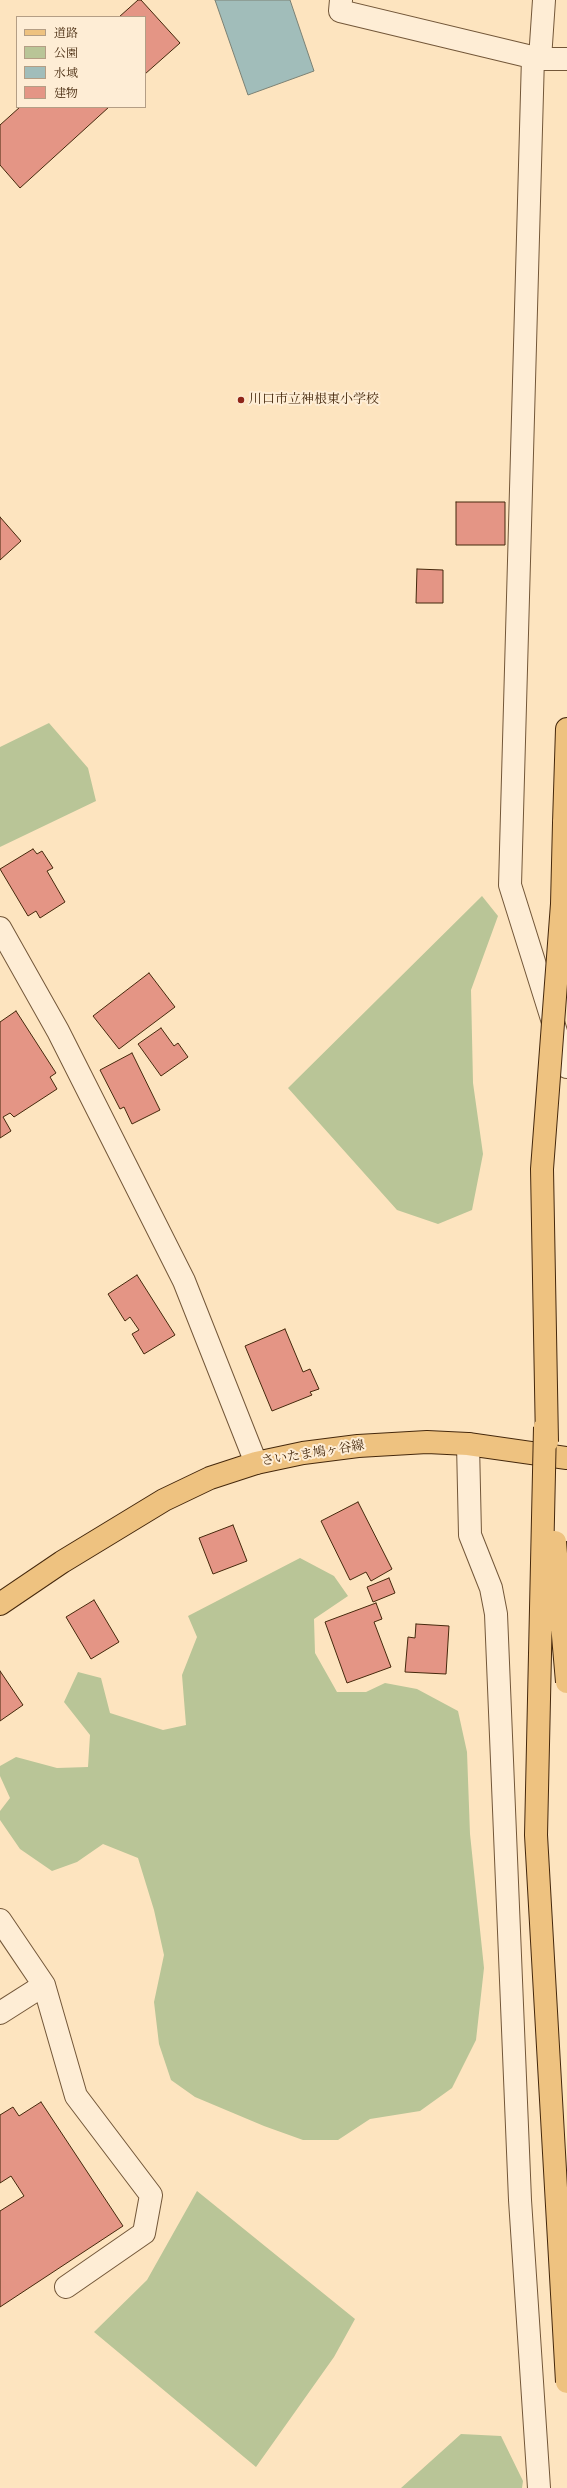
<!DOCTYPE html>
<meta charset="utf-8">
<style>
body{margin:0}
#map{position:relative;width:567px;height:2488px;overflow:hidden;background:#fde4bf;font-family:Cardo,"Noto Serif JP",serif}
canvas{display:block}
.legend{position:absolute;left:16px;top:16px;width:130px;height:92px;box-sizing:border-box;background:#feedd5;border:1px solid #b49e85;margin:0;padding:5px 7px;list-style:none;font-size:12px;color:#45280c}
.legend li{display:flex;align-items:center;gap:8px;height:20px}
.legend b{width:20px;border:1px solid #b49e85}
</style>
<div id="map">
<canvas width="567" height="2488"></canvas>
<ul class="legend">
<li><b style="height:5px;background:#eec280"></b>道路</li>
<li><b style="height:11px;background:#b9c597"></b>公園</li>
<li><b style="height:11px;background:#a1bdba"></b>水域</li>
<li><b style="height:11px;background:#e49585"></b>建物</li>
</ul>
</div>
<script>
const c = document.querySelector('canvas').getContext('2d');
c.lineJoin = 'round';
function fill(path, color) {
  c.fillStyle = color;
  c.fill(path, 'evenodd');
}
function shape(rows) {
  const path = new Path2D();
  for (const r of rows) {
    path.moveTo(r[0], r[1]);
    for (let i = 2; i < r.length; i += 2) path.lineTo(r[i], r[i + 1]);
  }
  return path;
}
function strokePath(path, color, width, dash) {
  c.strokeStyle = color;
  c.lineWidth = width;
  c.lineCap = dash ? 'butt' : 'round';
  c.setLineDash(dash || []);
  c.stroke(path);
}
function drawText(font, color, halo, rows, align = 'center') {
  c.font = font + ' Cardo,"Noto Serif JP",serif';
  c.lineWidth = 4;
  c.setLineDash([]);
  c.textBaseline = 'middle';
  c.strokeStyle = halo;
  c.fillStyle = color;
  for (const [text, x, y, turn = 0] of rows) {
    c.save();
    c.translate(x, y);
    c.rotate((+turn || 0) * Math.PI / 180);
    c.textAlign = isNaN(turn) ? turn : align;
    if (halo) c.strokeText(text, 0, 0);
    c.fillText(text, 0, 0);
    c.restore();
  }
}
fill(shape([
 [49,723,88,768,96,801,0,847,0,747],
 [482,896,498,916,471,990,473,1083,483,1154,472,1210,438,1224,397,1210,288,1088],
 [300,1558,334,1576,348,1596,314,1619,315,1653,337,1692,366,1692,385,1683,417,1689,458,1711,467,1752,470,1834,484,1968,476,2040,452,2088,420,2111,370,2119,338,2140,303,2140,264,2126,195,2097,171,2080,159,2044,154,2002,164,1955,154,1910,138,1858,103,1844,77,1862,52,1871,20,1849,0,1820,0,1811,10,1798,0,1776,0,1766,16,1757,57,1768,88,1767,90,1735,64,1702,78,1672,101,1678,110,1713,163,1730,186,1725,182,1675,197,1637,188,1616],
 [197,2191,355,2319,334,2357,256,2467,94,2332,147,2280],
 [461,2434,501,2436,523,2481,522,2488,401,2488]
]), '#b9c597');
const water = shape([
 [215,0,290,0,314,71,248,95,215,0]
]);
fill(water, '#a1bdba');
strokePath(water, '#7c8174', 1);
const building = shape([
 [138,0,141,0,180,43,145,74,145,17,119,17,138,0],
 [20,107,109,107,20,188,0,165,0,125,20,107],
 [456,502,505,502,505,545,456,545,456,502],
 [0,517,21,541,0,560,0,517],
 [417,569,443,570,443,603,416,603,417,569],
 [33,849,37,854,42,851,53,868,47,871,65,902,40,918,36,911,28,916,0,869,33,849],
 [149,973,175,1007,119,1049,93,1016,149,973],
 [16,1011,56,1073,50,1077,57,1089,14,1117,10,1113,3,1117,11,1131,0,1138,0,1022,16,1011],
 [161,1028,174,1046,178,1043,188,1057,161,1076,138,1044,161,1028],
 [132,1053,160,1110,132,1124,124,1107,120,1109,100,1070,132,1053],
 [137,1275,175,1335,144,1354,132,1334,139,1330,130,1317,125,1321,108,1294,137,1275],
 [285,1329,303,1372,310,1369,319,1389,310,1392,312,1395,272,1411,245,1346,285,1329],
 [358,1502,392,1569,371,1581,366,1572,350,1580,321,1521,358,1502],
 [233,1525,247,1561,213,1574,199,1538,233,1525],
 [389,1578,395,1593,373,1602,367,1587,389,1578],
 [94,1600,119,1642,91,1659,66,1617,94,1600],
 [376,1603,382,1619,374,1622,391,1667,347,1683,325,1622,376,1603],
 [416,1624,449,1626,446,1674,405,1672,408,1637,415,1638,416,1624],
 [0,1671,23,1705,0,1721,0,1671],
 [41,2102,123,2226,0,2307,0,2211,24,2196,11,2176,0,2183,0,2115,13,2107,19,2116,41,2102]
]);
fill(building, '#e49585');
strokePath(building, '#45280c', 1);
const minor = shape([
 [341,0,340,11,540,59,567,59],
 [533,57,510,885,567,1067],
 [540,59,544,0],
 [0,928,58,1031,184,1281,256,1463],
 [468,1444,470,1535,491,1588,496,1614,520,2200,539,2488],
 [0,1920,44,1985,76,2096,151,2195,144,2233,66,2287],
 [0,2013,44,1985]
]);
const major = shape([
 [0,1604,62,1562,164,1500,210,1478,256,1463,303,1453,358,1446,427,1442,468,1444,567,1458]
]);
const highway = shape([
 [564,823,567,729]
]);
strokePath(minor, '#735739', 24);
strokePath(major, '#45280c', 24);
strokePath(highway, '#45280c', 24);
strokePath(minor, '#feedd5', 22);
strokePath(major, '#eec280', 22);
strokePath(highway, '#eec280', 22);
const highwayBridge = shape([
 [545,1427,536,1835,567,2382],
 [547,1442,542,1169,562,904,564,823],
 [555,1542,567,1682]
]);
strokePath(highwayBridge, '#45280c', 24, []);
strokePath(highwayBridge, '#eec280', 22);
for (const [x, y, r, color] of [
 [241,400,4,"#8f2418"]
]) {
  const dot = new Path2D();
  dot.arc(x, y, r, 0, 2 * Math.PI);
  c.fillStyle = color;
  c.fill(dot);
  strokePath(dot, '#feedd5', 1.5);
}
drawText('13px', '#45280c', '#feedd5', [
 ["川口市立神根東小学校",249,400]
], 'left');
drawText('13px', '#45280c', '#feedd5', [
 ["さいたま鳩ヶ谷線",313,1454,-9]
]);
</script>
